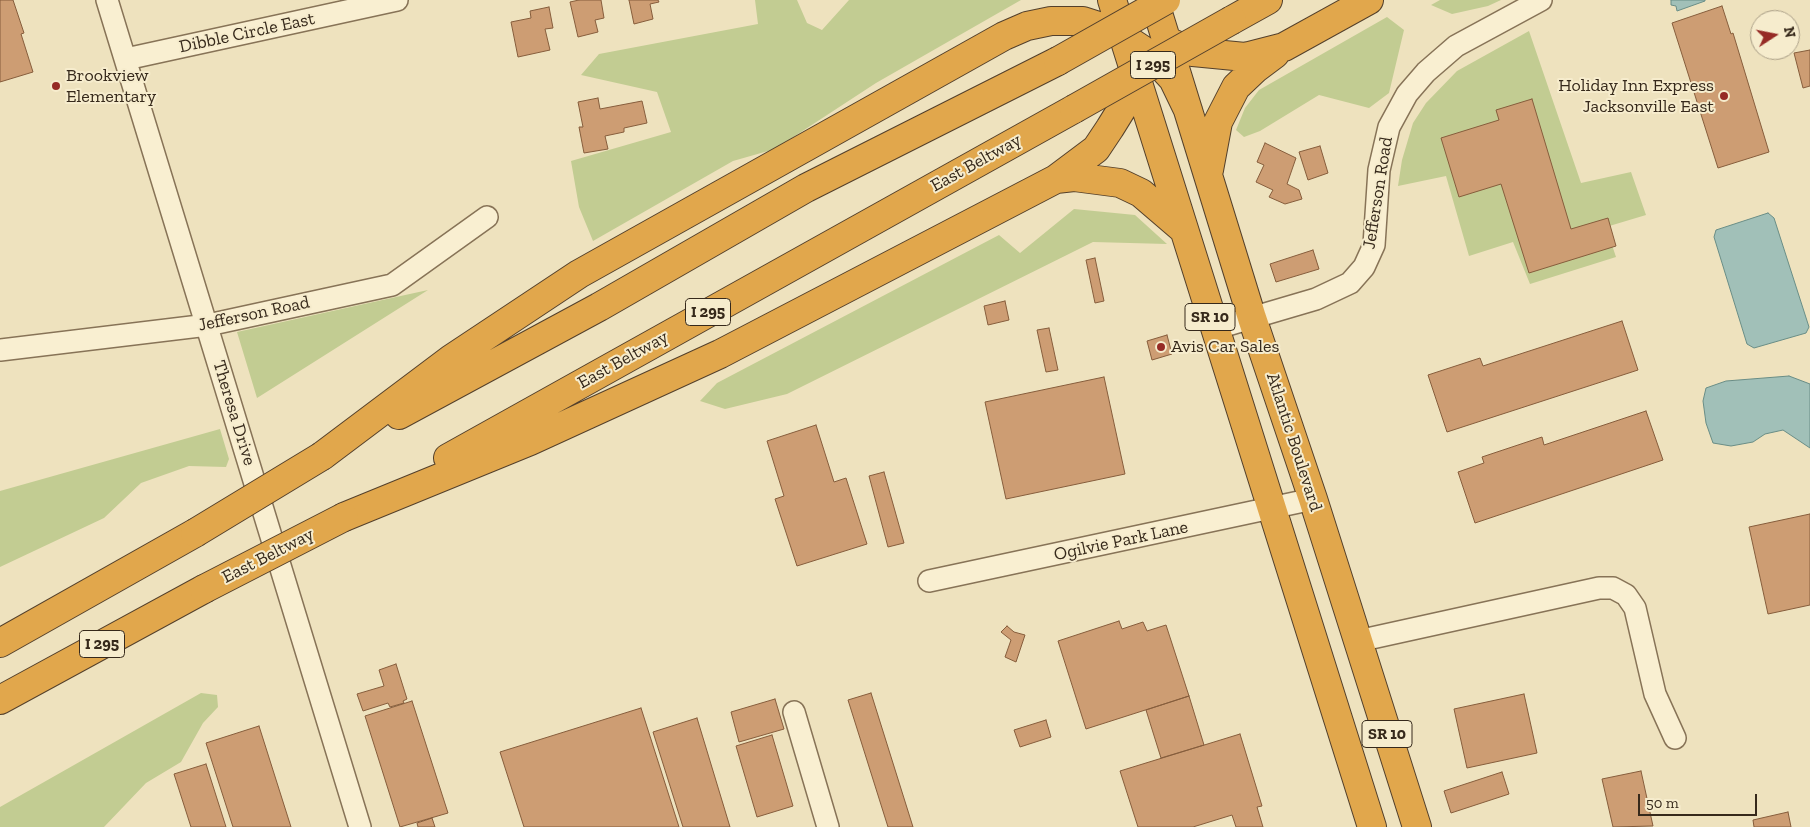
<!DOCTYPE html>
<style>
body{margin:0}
#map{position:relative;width:1810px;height:827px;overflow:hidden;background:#eee2be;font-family:"Zilla Slab",serif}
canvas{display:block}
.north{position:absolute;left:1750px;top:10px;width:50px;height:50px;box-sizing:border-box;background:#f6eccd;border:1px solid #a99e86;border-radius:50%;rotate:79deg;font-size:14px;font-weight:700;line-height:20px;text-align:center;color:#36291b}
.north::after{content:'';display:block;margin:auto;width:18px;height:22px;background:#962b26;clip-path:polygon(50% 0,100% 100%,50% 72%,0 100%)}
.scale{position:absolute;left:1638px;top:794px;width:119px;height:22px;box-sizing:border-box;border:2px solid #36291b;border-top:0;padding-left:6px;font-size:15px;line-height:18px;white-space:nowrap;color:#36291b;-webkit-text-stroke:4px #f6eccd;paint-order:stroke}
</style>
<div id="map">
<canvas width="1810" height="827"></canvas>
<div class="north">N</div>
<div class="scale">50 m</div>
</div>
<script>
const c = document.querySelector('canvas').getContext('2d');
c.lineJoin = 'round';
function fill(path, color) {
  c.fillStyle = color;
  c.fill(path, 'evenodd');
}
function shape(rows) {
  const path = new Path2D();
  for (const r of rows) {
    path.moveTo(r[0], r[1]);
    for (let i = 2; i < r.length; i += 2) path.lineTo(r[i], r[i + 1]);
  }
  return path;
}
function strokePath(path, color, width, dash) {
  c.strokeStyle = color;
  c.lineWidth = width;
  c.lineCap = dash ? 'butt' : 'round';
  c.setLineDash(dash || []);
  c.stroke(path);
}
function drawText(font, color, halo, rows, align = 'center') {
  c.font = font + ' "Zilla Slab",serif';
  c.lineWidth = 4;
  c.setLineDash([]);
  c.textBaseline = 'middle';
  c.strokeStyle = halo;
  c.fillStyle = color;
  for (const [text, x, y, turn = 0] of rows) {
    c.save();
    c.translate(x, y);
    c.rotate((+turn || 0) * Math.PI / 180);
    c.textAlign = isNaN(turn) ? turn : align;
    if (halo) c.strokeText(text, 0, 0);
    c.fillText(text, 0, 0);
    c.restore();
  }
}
fill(shape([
 [755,0,797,0,807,23,822,30,849,0,1021,0,876,83,775,149,733,161,593,241,579,207,571,161,671,132,657,92,581,75,599,54,758,24],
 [1440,0,1501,0,1488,6,1452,14,1431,5],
 [1387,17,1404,30,1389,93,1369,108,1319,95,1260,131,1244,137,1236,130,1245,108,1259,90],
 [1529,31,1581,183,1631,172,1646,215,1606,227,1616,257,1530,284,1513,242,1469,256,1446,176,1398,186,1402,160,1413,123,1426,103,1457,71],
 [1074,209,1135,215,1167,244,1093,242,787,394,725,409,700,401,717,383,999,235,1020,253],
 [428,290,257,398,237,332],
 [220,429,229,459,226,467,189,466,141,483,104,518,0,567,0,491],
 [201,693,217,695,218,707,203,723,181,762,146,783,104,827,0,827,0,807]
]), '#c2cc92');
const water = shape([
 [1671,0,1705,0,1705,1,1677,11,1676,6,1671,5,1671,0],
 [1768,213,1774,218,1809,327,1806,333,1754,348,1747,344,1714,237,1716,230,1768,213],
 [1789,376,1810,384,1810,448,1783,430,1765,434,1753,442,1731,446,1713,443,1706,423,1703,401,1706,388,1726,381,1789,376]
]);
fill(water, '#a1c0b8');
strokePath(water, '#698d86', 1);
const building = shape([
 [0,0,13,0,24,33,21,34,33,72,0,82,0,0],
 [579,0,601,0,604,18,595,20,598,32,578,37,570,2,579,0],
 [629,0,658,0,659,2,650,4,653,19,634,24,629,0],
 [1722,6,1731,34,1733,33,1769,152,1718,168,1672,23,1722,6],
 [549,7,553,28,545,29,550,50,518,57,511,22,531,18,530,11,549,7],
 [1810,50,1810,86,1803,88,1794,53,1810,50],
 [598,98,600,109,642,101,647,123,624,128,624,132,605,136,608,149,584,153,579,127,583,127,578,102,598,98],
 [1532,99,1571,229,1608,218,1616,246,1529,273,1501,184,1459,197,1441,138,1499,120,1496,110,1532,99],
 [1265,143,1296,158,1287,184,1299,190,1302,199,1285,204,1269,197,1273,190,1256,182,1264,165,1257,162,1265,143],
 [1320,146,1328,173,1308,180,1299,152,1320,146],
 [1313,250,1319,269,1276,282,1270,264,1313,250],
 [1095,258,1104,301,1095,303,1086,260,1095,258],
 [1005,301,1009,320,988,325,984,306,1005,301],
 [1622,321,1638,370,1447,432,1428,375,1480,358,1483,366,1622,321],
 [1049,328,1058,370,1046,372,1037,330,1049,328],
 [1167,335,1172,354,1152,360,1147,341,1167,335],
 [1104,377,1125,474,1006,499,985,402,1104,377],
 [1646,411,1663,460,1475,523,1458,472,1484,463,1482,457,1542,437,1544,445,1646,411],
 [816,425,834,482,846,478,867,544,797,566,775,499,784,496,767,441,816,425],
 [884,472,904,543,888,547,869,476,884,472],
 [1810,514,1810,605,1768,614,1749,527,1810,514],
 [1119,621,1122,629,1143,622,1147,631,1166,625,1189,696,1086,729,1058,641,1119,621],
 [1007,626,1014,632,1025,635,1016,662,1005,657,1011,640,1001,632,1007,626],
 [396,664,407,699,403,701,404,703,390,707,388,703,363,711,357,694,384,686,379,670,396,664],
 [871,693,913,827,888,827,848,700,871,693],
 [1524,694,1537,753,1467,768,1454,709,1524,694],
 [1189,696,1204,745,1161,758,1146,710,1189,696],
 [775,699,784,729,739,742,731,712,775,699],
 [412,701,448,813,400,827,365,716,412,701],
 [641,708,679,827,524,827,500,752,641,708],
 [697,718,730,827,683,827,653,732,697,718],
 [1046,720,1051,737,1020,747,1014,730,1046,720],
 [259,726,291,827,233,827,206,743,259,726],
 [1240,734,1262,806,1257,807,1263,827,1236,827,1232,815,1193,827,1138,827,1120,771,1240,734],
 [772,735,793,806,757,817,736,746,772,735],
 [206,764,226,827,191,827,174,774,206,764],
 [1641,771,1653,826,1613,827,1602,779,1641,771],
 [1502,772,1509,794,1451,813,1444,791,1502,772],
 [1788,812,1791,827,1754,827,1753,820,1788,812],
 [432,818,435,827,418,827,417,823,432,818]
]);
fill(building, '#cd9d73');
strokePath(building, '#865d3c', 1);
const minor = shape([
 [107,0,360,827],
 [126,59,397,0],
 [1214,329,1316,299,1350,283,1364,267,1374,245,1379,170,1389,127,1407,94,1426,72,1456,46,1541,0],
 [0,350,208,325,392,285,487,217],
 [929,581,1313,499],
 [1358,641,1599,588,1613,588,1626,595,1635,608,1655,694,1675,738],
 [794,712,828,827]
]);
const highway = shape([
 [1112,0,1372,827],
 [1154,0,1252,318,1313,499,1417,827],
 [1232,20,1268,0],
 [1167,41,1193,52,1245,57,1284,47,1369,0],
 [1209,170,1218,122,1236,87,1255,69,1275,54],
 [1056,179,1074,177,1120,183,1141,193,1183,229],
 [399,415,599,307,806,188,1058,61],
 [322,456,451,359,579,274,1004,36,1027,26,1051,21,1083,21,1114,31,1149,54,1162,67,1173,79,1188,110],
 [448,458,1074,109],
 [344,517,530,441,720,354,1056,179,1096,149,1110,128,1123,107,1130,88,1136,59],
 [0,643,195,533],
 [0,700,204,589]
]);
strokePath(minor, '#877357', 24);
strokePath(highway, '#54402b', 30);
strokePath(minor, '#f9efd1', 21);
strokePath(highway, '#e1a74c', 28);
const highwayBridge = shape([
 [1058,61,1166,0],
 [1074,109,1232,20],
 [195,533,322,456],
 [204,589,344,517]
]);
strokePath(highwayBridge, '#54402b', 30, []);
strokePath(highwayBridge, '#e1a74c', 28);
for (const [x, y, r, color] of [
 [56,86,5,"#962b26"],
 [1724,96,5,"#962b26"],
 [1161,347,5,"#962b26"]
]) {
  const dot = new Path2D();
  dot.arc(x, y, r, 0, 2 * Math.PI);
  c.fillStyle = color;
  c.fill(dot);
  strokePath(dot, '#f6eccd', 2);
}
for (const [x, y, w] of [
 [1153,65,45],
 [708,312,45],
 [1210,317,50],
 [102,644,45],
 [1387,734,50]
]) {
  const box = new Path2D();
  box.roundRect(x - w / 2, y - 13.5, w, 27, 4);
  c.fillStyle = '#f6eccd';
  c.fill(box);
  strokePath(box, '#36291b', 1);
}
drawText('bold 16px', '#36291b', null, [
 ["I 295",1153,65],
 ["I 295",708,312],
 ["SR 10",1210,317],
 ["I 295",102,644],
 ["SR 10",1387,734]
]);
drawText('18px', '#36291b', '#f6eccd', [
 ["Dibble Circle East",247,33,-12],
 ["East Beltway",976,163,-29],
 ["Jefferson Road",1378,193,-81],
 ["Jefferson Road",254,314,-12],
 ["East Beltway",623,360,-29],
 ["Theresa Drive",234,413,73],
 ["Atlantic Boulevard",1294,442,72],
 ["Ogilvie Park Lane",1121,541,-12],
 ["East Beltway",268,556,-27]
]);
drawText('18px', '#36291b', '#f6eccd', [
 ["Brookview",66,76],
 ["Elementary",66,97],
 ["Holiday Inn Express",1714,86,"right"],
 ["Jacksonville East",1714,107,"right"],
 ["Avis Car Sales",1171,347]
], 'left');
</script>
